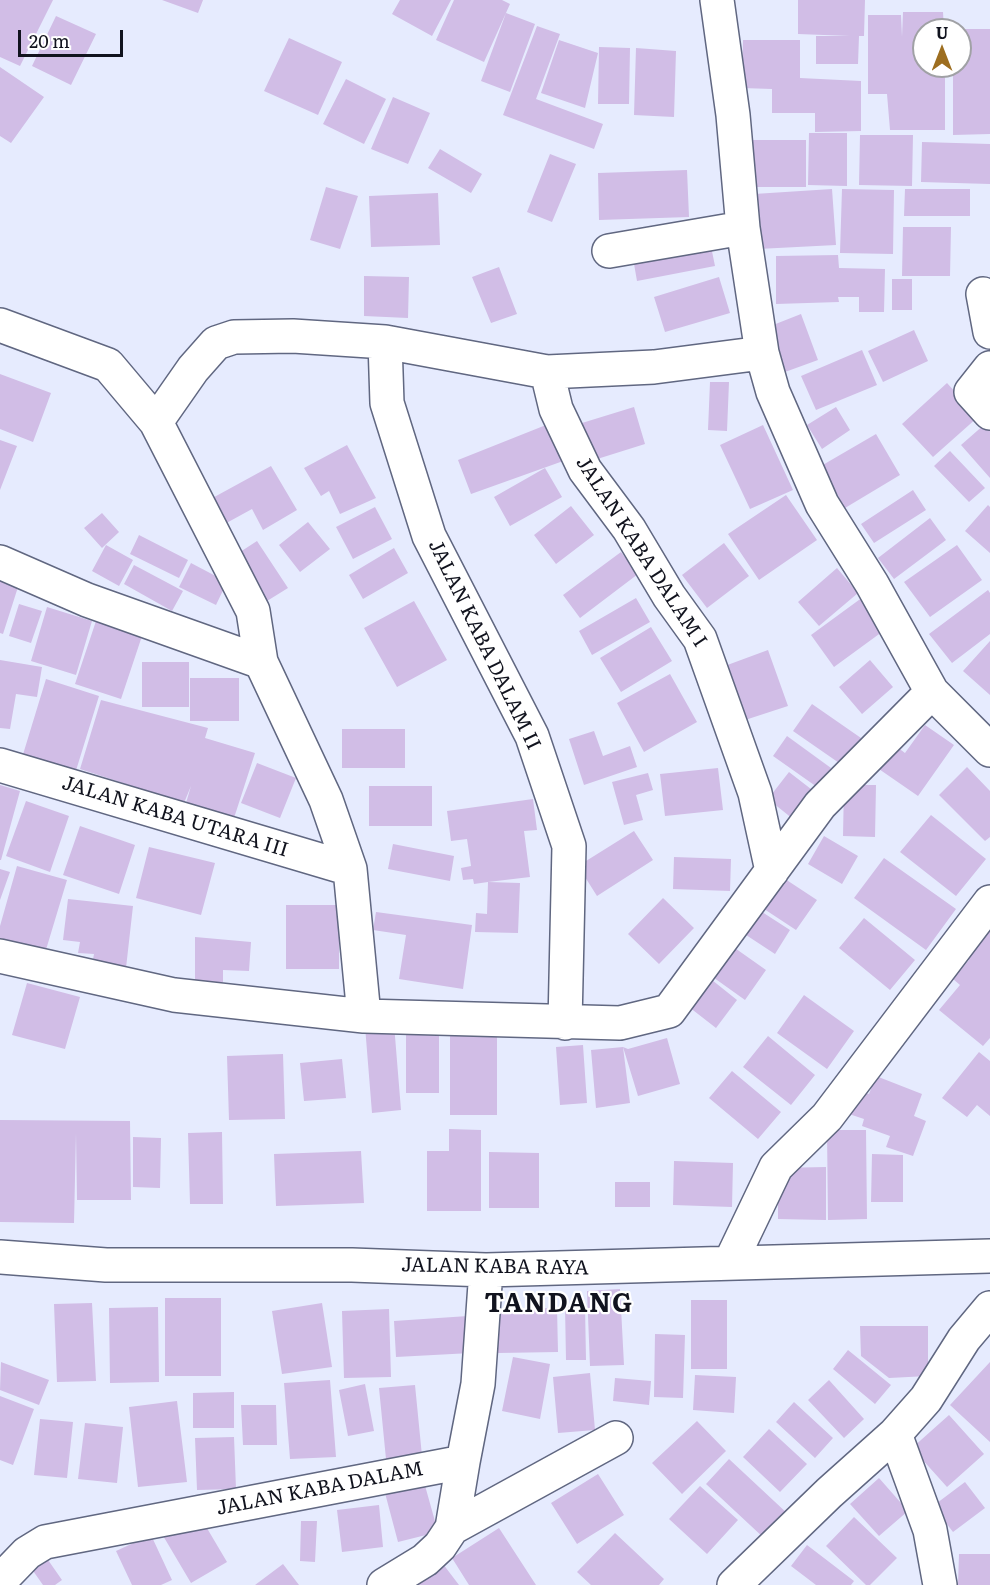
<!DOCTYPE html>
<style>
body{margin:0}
#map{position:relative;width:990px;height:1585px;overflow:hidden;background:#e6ebfe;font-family:Literata,serif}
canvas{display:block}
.north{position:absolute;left:912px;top:18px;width:60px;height:60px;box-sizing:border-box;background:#fff;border:2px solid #a0a1a5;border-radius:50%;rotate:0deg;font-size:16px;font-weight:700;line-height:24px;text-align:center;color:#11131e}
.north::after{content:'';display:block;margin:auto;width:21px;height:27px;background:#9d6e20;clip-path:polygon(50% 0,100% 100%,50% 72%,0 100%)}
.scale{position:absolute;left:18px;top:30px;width:105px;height:27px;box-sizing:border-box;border:3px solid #11131e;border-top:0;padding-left:8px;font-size:18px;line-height:21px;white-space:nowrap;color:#11131e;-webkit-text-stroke:4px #fff;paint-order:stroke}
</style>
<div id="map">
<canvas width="990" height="1585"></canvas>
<div class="north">U</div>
<div class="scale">20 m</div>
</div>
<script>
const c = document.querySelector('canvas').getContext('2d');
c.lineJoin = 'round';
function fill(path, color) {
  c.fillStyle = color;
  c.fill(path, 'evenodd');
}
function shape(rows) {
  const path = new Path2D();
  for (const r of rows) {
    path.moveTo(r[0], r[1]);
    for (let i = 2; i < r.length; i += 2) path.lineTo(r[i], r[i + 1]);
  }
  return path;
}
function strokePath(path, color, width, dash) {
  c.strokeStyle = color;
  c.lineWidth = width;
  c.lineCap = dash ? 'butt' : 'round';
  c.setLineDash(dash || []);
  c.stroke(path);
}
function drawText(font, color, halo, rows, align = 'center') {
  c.font = font + ' Literata,serif';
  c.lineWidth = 4.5;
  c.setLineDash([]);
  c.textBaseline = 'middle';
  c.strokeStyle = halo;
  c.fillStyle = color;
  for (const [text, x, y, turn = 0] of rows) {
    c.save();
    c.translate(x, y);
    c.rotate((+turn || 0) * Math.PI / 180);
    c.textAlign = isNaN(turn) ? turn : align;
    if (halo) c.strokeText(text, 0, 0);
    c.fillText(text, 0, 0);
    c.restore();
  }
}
fill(shape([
 [0,0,53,0,20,66,0,57],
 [162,0,203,0,198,13],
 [400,0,451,0,432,36,392,14],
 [454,0,502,0,510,4,484,62,436,40],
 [798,0,865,0,864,36,859,36,858,64,816,64,816,36,850,36,798,34],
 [903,12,943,12,944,30,924,30,924,66,945,66,945,130,890,130,887,94,868,94,868,15,901,15,902,37],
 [506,13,535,24,510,92,481,81],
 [56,16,96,34,71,85,32,66],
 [537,26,560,34,536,99,603,124,594,149,503,115],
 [960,29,990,29,990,134,953,135,953,66,960,66],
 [289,38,342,62,318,115,264,91],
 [559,40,598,53,585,108,541,93],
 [743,40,800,40,800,78,861,81,861,131,815,132,815,113,772,113,772,89,742,88],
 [599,47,630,48,629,104,598,104],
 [636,48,676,51,674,117,634,115],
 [0,67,44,97,11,143,0,136],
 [346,79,386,99,364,144,323,124],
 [393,97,430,113,408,164,371,149],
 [809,133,847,133,847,186,808,185],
 [860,135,913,135,912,186,859,185],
 [744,140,806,140,806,187,744,187],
 [922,142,990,144,990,184,921,182],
 [440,149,482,174,471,193,428,168],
 [550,154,576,164,552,222,527,212],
 [687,170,689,217,599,220,598,173],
 [326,187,358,196,340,249,310,240],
 [832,189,836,245,758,249,754,194],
 [842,189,894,190,893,254,840,253],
 [905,189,970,189,970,216,904,216],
 [438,193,440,245,371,247,369,196],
 [707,227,715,266,637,281,630,241],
 [903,227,951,227,950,276,902,276],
 [838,255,839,268,885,269,884,312,859,312,859,297,838,297,839,302,776,304,776,256],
 [499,267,517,314,491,323,472,277],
 [364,276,409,277,408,318,364,316],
 [719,277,730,313,665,332,654,297],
 [892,279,912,279,912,310,892,310],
 [801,314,818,360,785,372,768,327],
 [914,330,928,361,883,382,868,351],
 [862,350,877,385,816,410,801,376],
 [0,374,51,393,33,442,0,429],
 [710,382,729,382,727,431,708,430],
 [947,383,978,417,933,457,902,424],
 [634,407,645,444,594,460,582,423],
 [836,407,850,430,822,449,807,425],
 [985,424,990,430,990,478,961,445],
 [546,425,566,460,471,494,458,460],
 [763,425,793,490,750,509,720,445],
 [876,434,900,475,845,508,821,466],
 [0,440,17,446,0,490],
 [347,445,376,498,340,514,329,491,321,496,304,468],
 [950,451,985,488,969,502,934,466],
 [271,466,297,510,263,530,252,509,221,526,207,501],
 [545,468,562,497,510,526,494,497],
 [913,490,926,510,874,543,861,524],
 [786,495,817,540,759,580,728,534],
 [988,505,990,507,990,553,965,531],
 [571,506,594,535,556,564,534,535],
 [375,507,392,539,353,559,336,527],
 [102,513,119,532,102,548,84,528],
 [930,518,946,540,894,579,878,558],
 [308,522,330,549,300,572,279,545],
 [139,535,188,560,179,578,130,554],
 [257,541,288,588,267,601,237,554],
 [724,543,749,576,707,608,682,575],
 [106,545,133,560,119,586,92,571],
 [957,545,982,580,930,617,904,582],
 [394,548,408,573,363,599,349,575],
 [621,552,638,574,580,618,563,595],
 [191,563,227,582,216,605,179,587],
 [134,565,183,591,172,611,124,584],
 [837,568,858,593,819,626,798,602],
 [0,581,18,587,3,634,0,633],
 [988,590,990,593,990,634,952,663,929,634],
 [863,597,886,629,834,667,811,635],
 [636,598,650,622,592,655,579,631],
 [414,601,447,660,397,687,364,628],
 [19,604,42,611,31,643,9,636],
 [47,607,92,621,76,675,31,661],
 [96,621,142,636,121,699,75,684],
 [651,627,672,661,621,692,600,658],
 [990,641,990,695,963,671],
 [768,650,788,706,742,721,722,667],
 [0,660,42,667,37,697,16,694,10,729,0,728],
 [870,660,893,687,862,714,839,687],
 [142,662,189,662,189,707,142,707],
 [670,674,697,722,644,752,617,703],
 [190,678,239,678,239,721,190,721],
 [46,679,99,696,74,777,21,761],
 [101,700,208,728,205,738,255,753,234,818,186,803,191,786,184,803,80,769],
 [812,704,861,738,842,765,793,731],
 [925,725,954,745,918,796,876,767,893,744,905,753],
 [342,729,405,729,405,768,342,768],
 [594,731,603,756,630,746,637,767,584,785,569,739],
 [787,736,831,768,817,787,773,756],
 [257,763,296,778,280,818,241,803],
 [967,767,990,791,990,837,985,841,939,795],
 [718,768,723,810,665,816,660,774],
 [789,772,820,796,798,823,768,799],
 [648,773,653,790,636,795,643,820,624,825,612,782],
 [0,785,20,791,1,860,0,860],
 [844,785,876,785,875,837,843,836],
 [369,786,432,786,432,826,369,826],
 [533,799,537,830,524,831,530,877,488,882,520,883,518,933,475,932,476,913,487,914,488,882,474,884,473,879,463,880,461,868,471,866,467,839,451,841,447,811],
 [26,801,69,816,50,872,6,856],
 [931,815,986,859,956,896,900,852],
 [80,826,135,845,119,894,63,875],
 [634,831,653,860,597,896,578,866],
 [824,836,858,856,842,884,808,864],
 [393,844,454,856,450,881,388,869],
 [149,847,215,863,201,915,136,898],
 [674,857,731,859,730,891,673,889],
 [884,858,956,909,926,950,854,898],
 [17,866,67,880,45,953,0,940,0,926],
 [0,869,10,872,0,900],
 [779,875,817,900,796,930,758,905],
 [663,898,694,928,659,964,628,934],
 [68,899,133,906,126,968,92,965,94,954,78,953,80,942,63,940],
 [286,905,339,905,339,969,286,969],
 [759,910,790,930,775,954,743,933],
 [376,912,472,925,463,989,399,979,406,935,373,930],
 [864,918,915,960,890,990,839,948],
 [990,924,990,1038,983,1046,939,1010,960,985,953,979,969,960,963,955],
 [195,937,251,942,249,971,223,970,223,982,195,982],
 [732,946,766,970,745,1000,710,975],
 [702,972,737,1000,716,1028,680,1000],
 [27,983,80,997,65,1049,12,1035],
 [804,995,854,1031,827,1069,777,1033],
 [394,1024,401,1110,372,1113,365,1026],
 [406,1026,439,1026,439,1093,406,1093],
 [450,1028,497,1028,497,1115,450,1115],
 [768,1036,815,1075,791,1105,743,1067],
 [667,1038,680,1084,638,1096,623,1047,630,1103,596,1108,591,1050,623,1047,628,1049],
 [583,1045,587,1103,560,1105,556,1047],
 [979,1052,990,1061,990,1116,977,1105,967,1117,942,1098],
 [283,1054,285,1119,229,1120,227,1056],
 [342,1059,346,1098,304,1101,300,1063],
 [732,1071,781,1112,758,1139,709,1098],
 [876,1076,922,1094,914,1116,926,1121,913,1156,886,1147,890,1136,862,1126,864,1119,846,1113,855,1089,869,1094],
 [0,1120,130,1121,131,1200,77,1200,76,1133,74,1223,0,1222],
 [449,1129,481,1130,481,1211,427,1211,427,1151,449,1151],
 [827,1130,866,1130,867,1219,828,1220],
 [222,1132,223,1204,190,1204,188,1133],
 [133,1137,161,1138,160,1188,133,1187],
 [361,1151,364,1203,276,1206,274,1154],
 [489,1152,539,1153,539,1208,489,1208],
 [872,1154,903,1155,903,1202,871,1202],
 [674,1161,733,1163,732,1207,673,1205],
 [826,1167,826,1220,778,1219,778,1168],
 [615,1182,650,1182,650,1207,615,1207],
 [620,1289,624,1365,590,1366,587,1291],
 [165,1298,221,1298,221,1376,165,1376],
 [691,1300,727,1300,727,1369,691,1369],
 [92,1303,96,1381,57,1382,54,1304],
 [322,1303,332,1367,282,1374,272,1311],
 [565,1306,585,1306,586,1360,566,1360],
 [158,1307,159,1382,110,1383,109,1308],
 [557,1308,558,1352,498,1353,497,1309],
 [389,1309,391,1377,344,1378,342,1311],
 [468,1316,471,1353,396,1357,394,1321],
 [860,1326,928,1326,928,1376,889,1378,861,1356],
 [655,1334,685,1335,683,1398,654,1397],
 [848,1350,891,1385,875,1404,833,1369],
 [513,1357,550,1364,540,1419,502,1411],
 [1,1362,49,1380,39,1405,0,1390],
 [990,1362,990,1442,950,1405],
 [590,1373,595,1430,558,1433,553,1377],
 [695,1375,736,1377,734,1413,693,1410],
 [615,1378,651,1381,649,1405,613,1401],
 [330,1380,336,1457,290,1459,284,1383],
 [829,1380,864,1419,844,1438,808,1400],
 [365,1384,374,1431,348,1436,339,1390],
 [415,1385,422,1456,386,1459,379,1388],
 [234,1392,234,1428,193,1428,193,1393],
 [0,1396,34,1409,13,1465,0,1460],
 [177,1401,187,1482,138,1487,129,1407],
 [794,1402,833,1438,815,1458,776,1422],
 [241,1405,276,1405,277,1445,243,1445],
 [949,1415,984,1454,947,1487,912,1448],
 [40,1419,73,1422,67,1478,34,1475],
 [697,1421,726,1451,682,1494,652,1463],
 [85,1423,123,1427,117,1483,78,1479],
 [769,1429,807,1464,780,1492,743,1457],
 [234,1437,236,1489,197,1490,195,1438],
 [729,1459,789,1515,765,1539,706,1484],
 [598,1474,624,1515,577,1544,551,1503],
 [879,1478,908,1511,879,1536,850,1504],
 [424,1482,438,1532,398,1542,385,1493],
 [965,1482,985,1508,953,1532,933,1506],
 [700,1486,738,1520,707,1554,669,1519],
 [379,1505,383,1547,342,1552,337,1510],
 [198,1513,227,1562,191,1583,162,1534],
 [854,1517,897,1558,870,1585,866,1585,826,1546],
 [301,1521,317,1521,315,1562,300,1561],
 [499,1528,536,1585,469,1585,452,1558],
 [615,1533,664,1579,659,1585,591,1585,577,1572],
 [151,1535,172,1580,161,1585,132,1585,116,1551],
 [807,1545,854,1581,851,1585,816,1585,791,1566],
 [39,1547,62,1580,55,1585,43,1585,24,1558],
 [959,1554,990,1554,990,1585,958,1585],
 [283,1564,299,1585,255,1585],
 [443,1564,459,1585,416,1585]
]), '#d1bde6');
const minor = shape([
 [717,0,733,115,743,228,762,353,773,392,822,504,872,584,932,692,990,750],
 [609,251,743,228],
 [983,294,990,332],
 [0,325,108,365,156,422,253,611,261,662,326,800,350,869,364,1016],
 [385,342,387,403,429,536,532,736,569,846,565,1023],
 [990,368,971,392,990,413],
 [547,372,556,409,585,470,629,529,669,596,700,639,755,793,772,871],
 [156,422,193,369,216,343,234,337,293,336,385,342,547,372,654,367,762,353],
 [0,562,87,600,261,662],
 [0,765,350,869],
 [0,956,174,995,364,1016,620,1023,669,1011,820,805,932,692],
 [0,1257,106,1265,352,1265,486,1270,990,1256],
 [730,1263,776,1167,827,1117,990,902],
 [895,1434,930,1530,940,1585],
 [452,1528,616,1438],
 [0,1581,27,1553,45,1542,463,1462,478,1384,486,1270],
 [384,1585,425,1560,440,1546,452,1528,463,1462],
 [734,1585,829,1493,895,1434,926,1399,964,1339,990,1308]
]);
strokePath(minor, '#606781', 36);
strokePath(minor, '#fff', 33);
drawText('20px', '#11131e', '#fff', [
 ["JALAN KABA DALAM I",641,552,57],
 ["JALAN KABA DALAM II",484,645,64],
 ["JALAN KABA UTARA III",175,817,17],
 ["JALAN KABA RAYA",495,1267,1],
 ["JALAN KABA DALAM",320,1489,-11]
]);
c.letterSpacing = '1.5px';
drawText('bold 26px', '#11131e', '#fff', [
 ["TANDANG",559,1304]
]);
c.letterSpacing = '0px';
</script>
